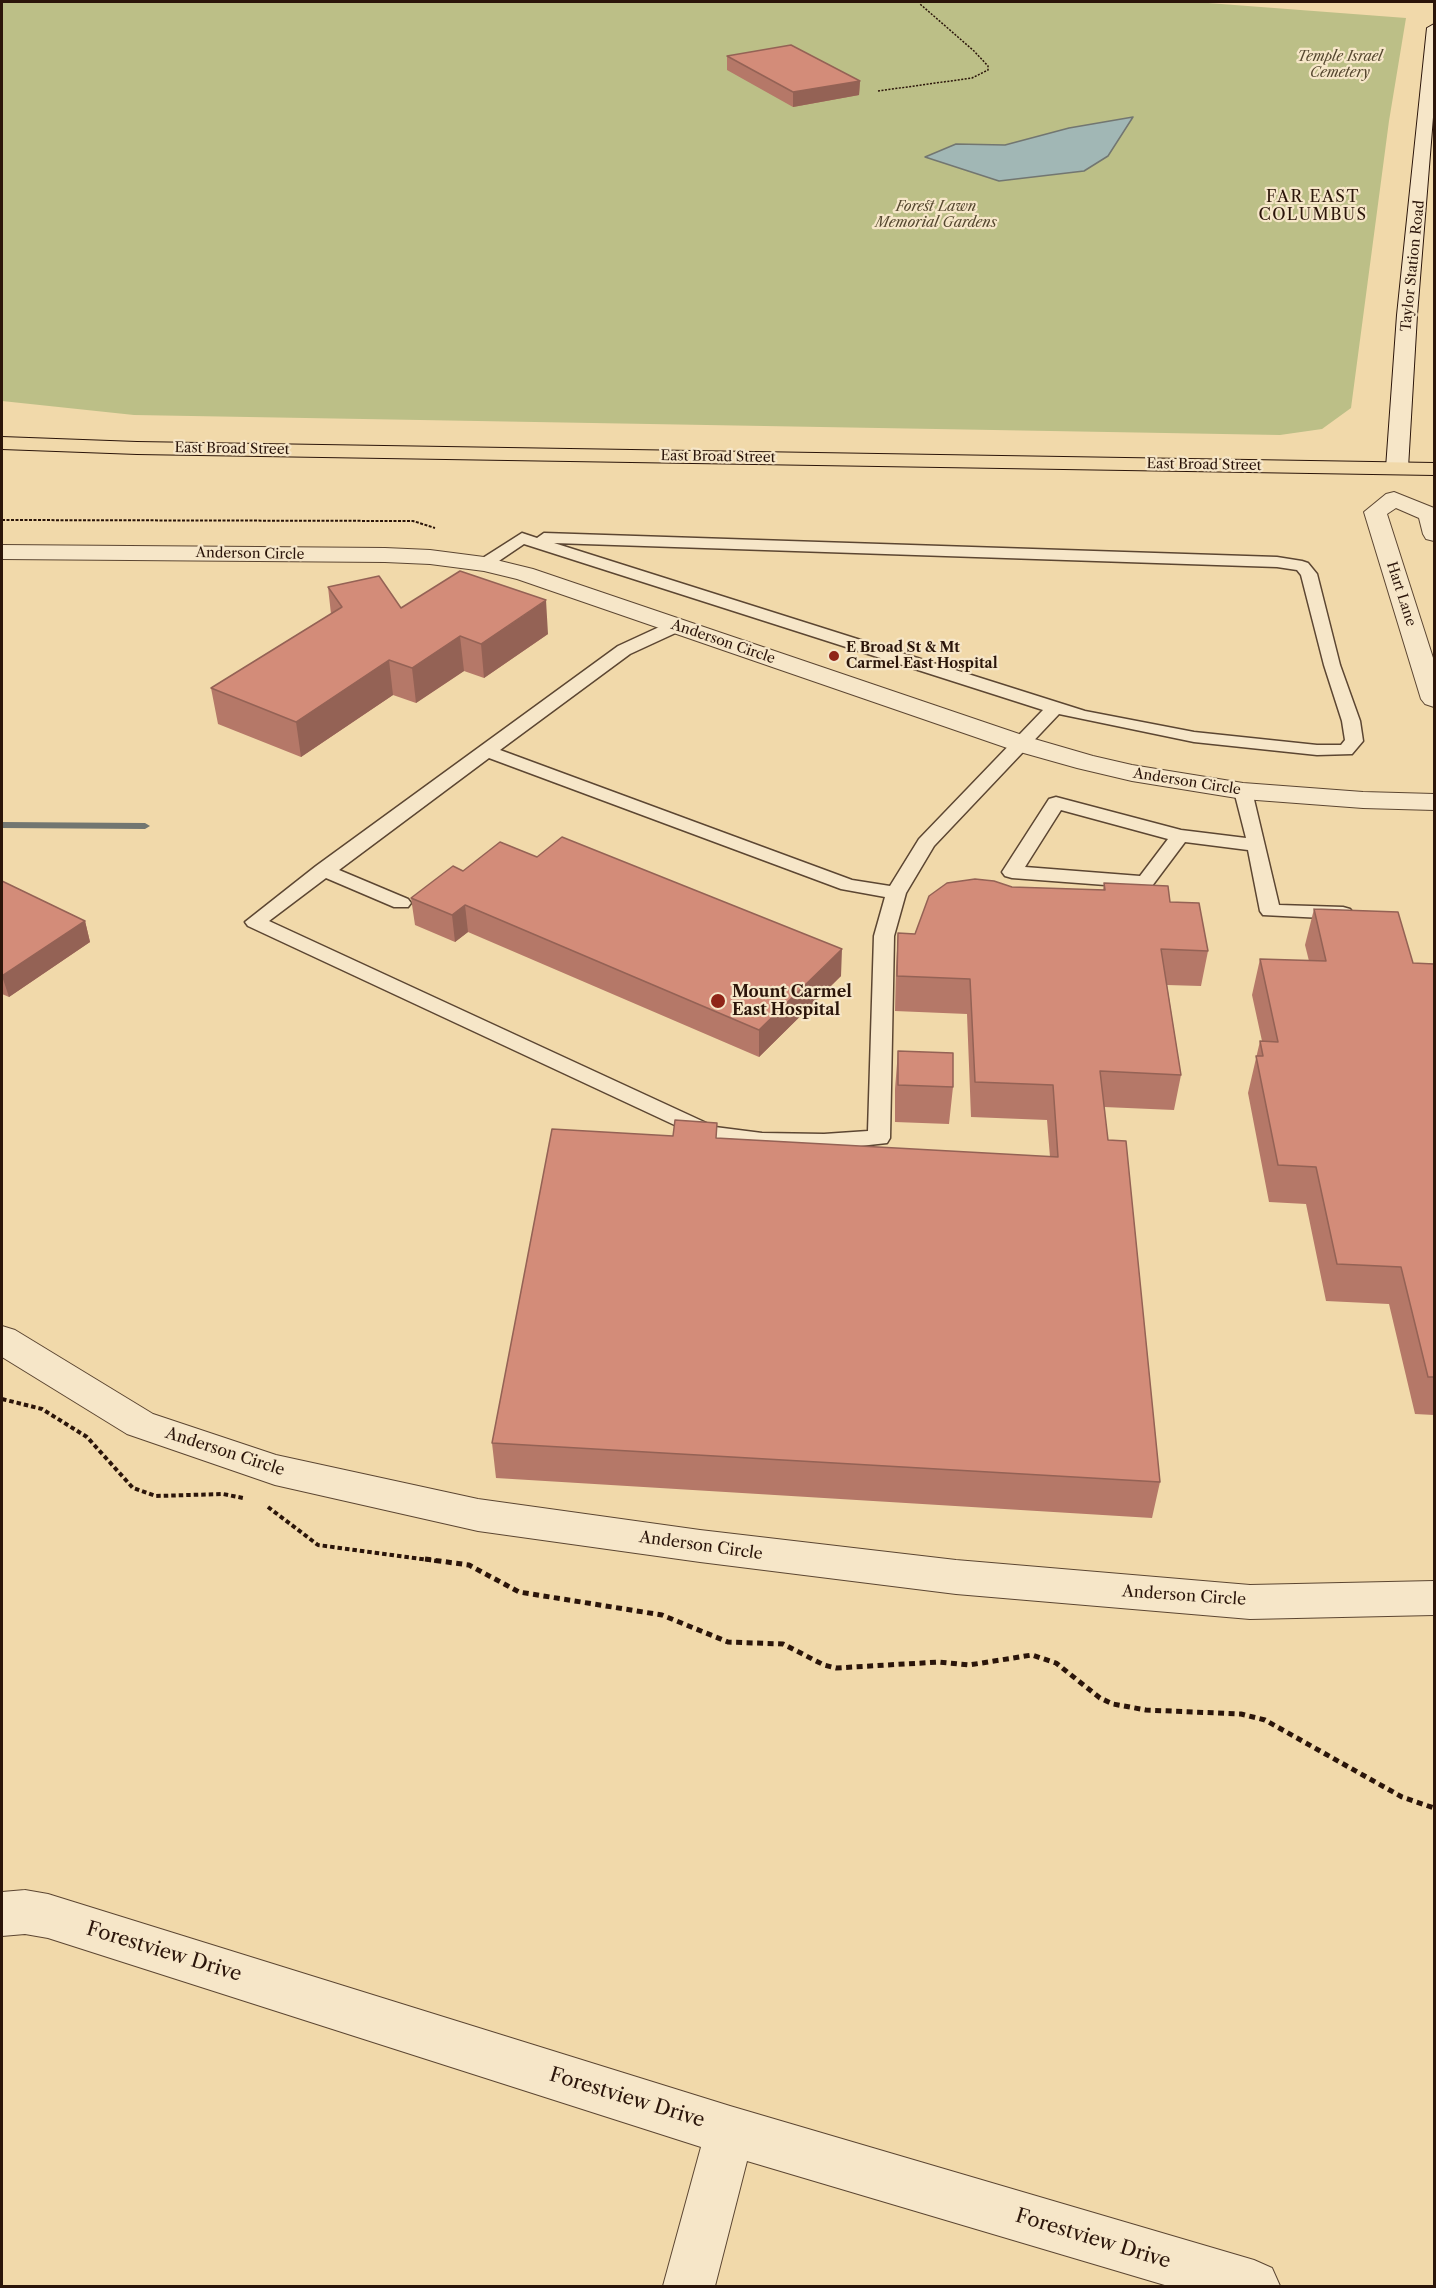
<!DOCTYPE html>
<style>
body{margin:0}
#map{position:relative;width:1436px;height:2288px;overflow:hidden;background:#f1d9aa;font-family:"Libre Caslon Text",serif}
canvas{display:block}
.frame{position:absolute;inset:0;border:3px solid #2b150a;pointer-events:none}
</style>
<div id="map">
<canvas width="1436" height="2288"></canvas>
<div class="frame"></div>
</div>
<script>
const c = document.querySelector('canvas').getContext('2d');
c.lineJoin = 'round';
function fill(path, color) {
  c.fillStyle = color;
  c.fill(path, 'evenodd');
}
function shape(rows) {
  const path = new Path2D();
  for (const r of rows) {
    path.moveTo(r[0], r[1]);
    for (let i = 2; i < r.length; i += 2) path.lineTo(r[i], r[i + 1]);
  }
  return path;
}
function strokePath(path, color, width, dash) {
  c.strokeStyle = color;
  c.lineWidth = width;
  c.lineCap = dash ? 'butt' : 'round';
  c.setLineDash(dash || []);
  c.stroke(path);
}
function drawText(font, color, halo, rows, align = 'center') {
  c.font = font + ' "Libre Caslon Text",serif';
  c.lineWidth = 4.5;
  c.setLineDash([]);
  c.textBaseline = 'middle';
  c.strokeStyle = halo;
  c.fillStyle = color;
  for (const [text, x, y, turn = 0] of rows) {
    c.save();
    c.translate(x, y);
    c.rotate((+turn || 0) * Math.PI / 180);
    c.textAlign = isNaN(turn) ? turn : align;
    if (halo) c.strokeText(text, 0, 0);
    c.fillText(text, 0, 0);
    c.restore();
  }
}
fill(shape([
 [2,2,1195,2,1406,18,1389,121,1351,408,1322,429,1280,435,134,415,2,401]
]), '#bcbf87');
const water = shape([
 [1133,117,1108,156,1084,171,999,181,925,157,956,144,1005,145,1069,128,1133,117]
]);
fill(water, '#a1b7b5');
strokePath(water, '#727671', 1.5);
fill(shape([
 [2,822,145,823,150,826,145,829,2,828,2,822]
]), '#727671');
const lane = shape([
 [522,533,537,538,544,533,1277,557,1302,561,1308,563,1317,574,1340,665,1360,721,1363,741,1352,754,1317,755,1194,742,1059,714,934,846,906,893,894,936,890,1138,887,1143,824,1150,762,1149,711,1142,248,926,245,922,316,866,618,646,670,622,682,622,684,626,682,630,630,654,500,750,852,880,890,886,919,839,1043,710,524,544,490,567,478,567,476,564,478,561,522,533],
 [554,543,1277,567,1297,570,1301,575,1324,665,1342,721,1345,740,1341,745,1317,745,1194,732,1085,711,554,543],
 [489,758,841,889,885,897,874,936,868,1131,824,1134,762,1133,715,1127,269,921,326,878,394,907,408,907,411,903,408,899,339,870,489,758],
 [1243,785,1250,787,1252,791,1279,905,1343,907,1350,909,1353,913,1350,917,1343,919,1263,915,1260,911,1248,850,1185,842,1152,886,1145,888,1012,878,1005,876,1002,872,1049,799,1056,797,1181,830,1246,838,1234,791,1236,787,1243,785],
 [1061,810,1168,839,1140,876,1025,867,1061,810]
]);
const street = shape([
 [1394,492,1434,508,1434,541,1426,539,1423,534,1419,518,1396,508,1387,514,1434,661,1434,707,1425,704,1421,699,1364,512,1386,494,1394,492],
 [2,545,385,548,430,550,484,557,533,569,1031,738,1093,756,1132,765,1243,783,1363,792,1434,794,1434,810,1363,808,1243,799,1132,781,1077,768,1013,750,517,579,484,571,430,564,385,562,2,559,2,545],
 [2,1326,15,1330,153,1414,276,1455,478,1499,700,1530,956,1560,1250,1585,1434,1581,1434,1615,1250,1619,956,1594,700,1562,478,1531,275,1485,127,1434,2,1357,2,1326],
 [25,1890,48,1894,730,2106,1254,2260,1272,2268,1280,2286,1168,2286,747,2161,715,2286,663,2286,701,2147,48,1938,25,1934,2,1936,2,1892,25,1890]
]);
const secondary = shape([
 [1434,24,1434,105,1417,315,1408,468,1405,473,1397,474,1389,473,1386,468,1397,315,1427,28,1434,24]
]);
const highway = shape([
 [2,437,137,442,1434,463,1434,475,137,454,2,449,2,437]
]);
strokePath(lane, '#5c4632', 3);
strokePath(street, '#5c4632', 2);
strokePath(secondary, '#2b150a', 2);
strokePath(highway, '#2b150a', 2);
strokePath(shape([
 [878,91,972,78,988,70,988,66,974,51,920,4]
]), '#2b150a', 1.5, [2, 1.5]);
strokePath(shape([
 [2,520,413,521,435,528]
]), '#2b150a', 2, [3, 1.5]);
strokePath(shape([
 [2,1399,42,1409,87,1437,133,1488,156,1496,223,1494,243,1498],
 [268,1507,318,1545,436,1561]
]), '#2b150a', 4, [4.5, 3]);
strokePath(shape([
 [425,1559,469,1565,519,1592,662,1615,728,1642,783,1644,824,1665,836,1668,939,1662,969,1665,1032,1655,1056,1663,1100,1698,1113,1704,1146,1710,1241,1714,1265,1720,1402,1797,1434,1808]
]), '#2b150a', 5, [6, 4.5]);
fill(lane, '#f6e6c8');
fill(street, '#f6e6c8');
fill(secondary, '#f6e6c8');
fill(highway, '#f1d9aa');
fill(shape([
 [727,56,860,81,859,95,793,107,727,70],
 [328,587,401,608,548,634,484,678,464,671,416,703,393,695,301,757,218,724,211,688,331,614],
 [537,857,841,976,759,1057,468,932,455,942,415,925,411,898,463,871],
 [2,881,85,921,90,942,9,997,2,994],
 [1104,883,1170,902,1208,951,1201,986,1167,985,1181,1075,1174,1110,1104,1107,1108,1140,1160,1482,1152,1518,496,1478,492,1443,717,1138,1050,1157,1047,1120,971,1117,967,1014,895,1011,896,968,898,933,915,934,1012,887,1103,890],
 [1314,909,1413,963,1434,964,1434,1415,1415,1414,1389,1304,1326,1301,1306,1204,1269,1202,1248,1093,1260,1041,1262,1041,1252,995,1260,959,1309,961,1305,945],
 [898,1051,953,1087,949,1124,895,1122,895,1089]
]), '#b57868');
fill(shape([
 [860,81,859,95,793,107,793,92],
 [546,600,548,634,484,678,481,644],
 [460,636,464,671,416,703,412,668],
 [389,660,393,695,301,757,296,722],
 [465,905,468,932,455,942,452,915],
 [85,921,90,942,9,997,2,976],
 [842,949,841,976,759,1057,759,1030]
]), '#946255');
const building = shape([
 [791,45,860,81,793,92,727,56,791,45],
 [460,571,546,600,481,644,460,636,412,668,389,660,296,722,211,688,342,607,328,587,379,576,401,608,460,571],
 [562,837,842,949,759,1030,465,905,452,915,411,898,453,866,463,871,500,842,537,857,562,837],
 [975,879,994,881,1012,887,1105,890,1104,883,1168,886,1170,902,1199,903,1208,951,1161,949,1181,1075,1100,1071,1108,1140,1126,1141,1160,1482,492,1443,552,1129,673,1136,675,1120,717,1123,716,1138,1058,1157,1053,1085,975,1082,970,979,897,976,898,933,915,934,929,896,947,883,975,879],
 [2,881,85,921,2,976,2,881],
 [1314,909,1398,912,1413,963,1434,964,1434,1377,1428,1377,1401,1267,1337,1264,1316,1167,1278,1165,1256,1056,1263,1056,1260,1041,1278,1042,1260,959,1326,961,1314,909],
 [898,1051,953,1053,953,1087,898,1085,898,1051]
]);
fill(building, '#d38c79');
strokePath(building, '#946255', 1.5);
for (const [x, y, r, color] of [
 [834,656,6,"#8f2418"],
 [718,1001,8,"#8f2418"]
]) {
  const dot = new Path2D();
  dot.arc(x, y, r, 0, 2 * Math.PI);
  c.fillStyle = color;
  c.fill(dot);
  strokePath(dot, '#f6e6c8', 2);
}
drawText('italic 14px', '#564830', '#f6e6c8', [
 ["Temple Israel",1340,57],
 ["Cemetery",1340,73],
 ["Forest Lawn",936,207],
 ["Memorial Gardens",936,223]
]);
drawText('14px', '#2b150a', '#f6e6c8', [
 ["Taylor Station Road",1413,266,-84],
 ["East Broad Street",232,449,1],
 ["East Broad Street",718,457,1],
 ["East Broad Street",1204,465,1],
 ["Anderson Circle",250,554,1],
 ["Hart Lane",1401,594,72],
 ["Anderson Circle",723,642,19],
 ["Anderson Circle",1187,782,9]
]);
drawText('bold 14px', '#2b150a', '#f6e6c8', [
 ["E Broad St & Mt",846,648],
 ["Carmel East Hospital",846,664]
], 'left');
c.letterSpacing = '1.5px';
drawText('16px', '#2b150a', '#f6e6c8', [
 ["FAR EAST",1313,197],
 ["COLUMBUS",1313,215]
]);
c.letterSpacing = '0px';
drawText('bold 16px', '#2b150a', '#f6e6c8', [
 ["Mount Carmel",732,992],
 ["East Hospital",732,1010]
], 'left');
drawText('16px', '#2b150a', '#f6e6c8', [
 ["Anderson Circle",225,1452,18],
 ["Anderson Circle",701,1546,8],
 ["Anderson Circle",1184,1596,4]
]);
drawText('20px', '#2b150a', '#f6e6c8', [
 ["Forestview Drive",164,1952,17],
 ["Forestview Drive",627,2098,17],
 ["Forestview Drive",1093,2239,17]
]);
</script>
